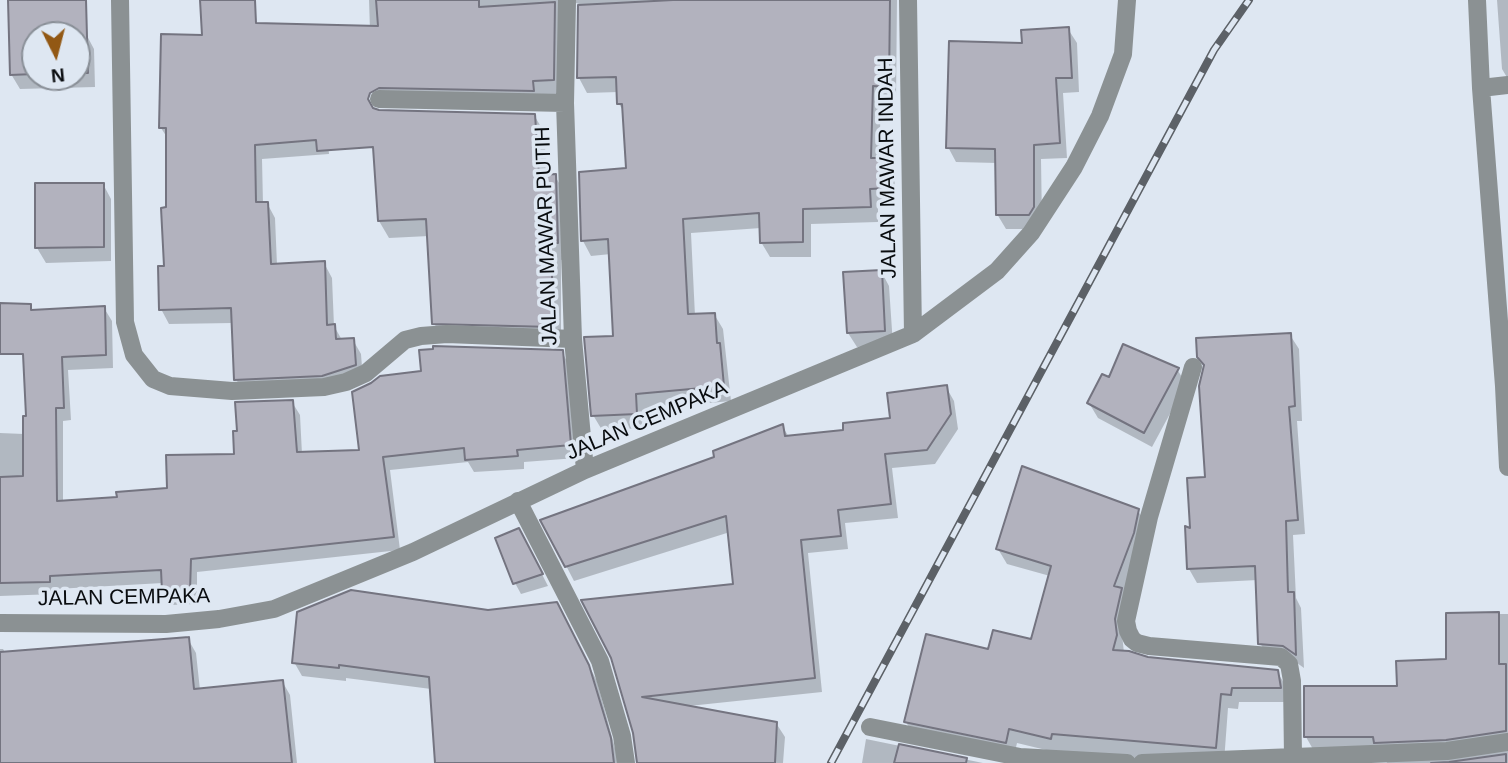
<!DOCTYPE html>
<style>
body{margin:0}
#map{position:relative;width:1508px;height:763px;overflow:hidden;background:#dee7f2;font-family:Helvetica,sans-serif}
canvas{display:block}
.north{position:absolute;left:21px;top:21px;width:70px;height:70px;box-sizing:border-box;background:#dee7f2;border:2px solid #898f97;border-radius:50%;rotate:174deg;font-size:19px;font-weight:700;line-height:28px;text-align:center;color:#090c0f}
.north::after{content:'';display:block;margin:auto;width:24px;height:32px;background:#925814;clip-path:polygon(50% 0,100% 100%,50% 72%,0 100%)}
</style>
<div id="map">
<canvas width="1508" height="763"></canvas>
<div class="north">N</div>
</div>
<script>
const c = document.querySelector('canvas').getContext('2d');
c.lineJoin = 'round';
function fill(path, color) {
  c.fillStyle = color;
  c.fill(path, 'evenodd');
}
function shape(rows) {
  const path = new Path2D();
  for (const r of rows) {
    path.moveTo(r[0], r[1]);
    for (let i = 2; i < r.length; i += 2) path.lineTo(r[i], r[i + 1]);
  }
  return path;
}
function strokePath(path, color, width, dash) {
  c.strokeStyle = color;
  c.lineWidth = width;
  c.lineCap = dash ? 'butt' : 'round';
  c.setLineDash(dash || []);
  c.stroke(path);
}
function drawText(font, color, halo, rows, align = 'center') {
  c.font = font + ' Helvetica,sans-serif';
  c.lineWidth = 7;
  c.setLineDash([]);
  c.textBaseline = 'middle';
  c.strokeStyle = halo;
  c.fillStyle = color;
  for (const [text, x, y, turn = 0] of rows) {
    c.save();
    c.translate(x, y);
    c.rotate((+turn || 0) * Math.PI / 180);
    c.textAlign = isNaN(turn) ? turn : align;
    if (halo) c.strokeText(text, 0, 0);
    c.fillText(text, 0, 0);
    c.restore();
  }
}
fill(shape([
 [369,0,897,0,896,101,881,101,879,160,886,159,894,174,896,203,878,203,878,222,811,224,811,257,770,257,761,242,761,228,691,233,695,316,714,314,723,329,731,401,644,409,645,428,602,430,593,415,615,338,611,254,591,256,583,241,628,170,624,112,619,104,618,92,587,93,579,78,579,4,576,3,562,94,380,106,372,92],
 [1497,0,1508,0,1508,79,1502,69],
 [1068,29,1077,43,1079,92,1063,93,1067,158,1041,159,1042,223,1038,229,1006,229,997,214,997,163,956,162,948,147,1024,45],
 [11,33,86,34,94,49,95,87,20,89,11,74],
 [35,35,77,35,77,77,35,77],
 [320,41,329,154,262,159,263,204,267,203,275,218,277,265,324,263,332,278,334,326,342,340,353,340,361,354,363,380,244,394,236,379,233,323,169,324,161,309,166,268,168,209,168,139,161,128],
 [378,112,534,115,544,132,547,176,555,176,565,193,567,259,561,260,561,343,443,340,434,323,429,236,389,238,379,221],
 [103,184,111,199,111,261,46,263,37,248],
 [881,271,889,286,893,345,857,347,848,333],
 [104,308,112,321,113,368,68,370,71,420,63,421,63,502,119,499,169,490,236,456,292,402,300,415,302,454,361,452,562,352,569,365,577,458,524,462,524,469,474,472,468,462,390,470,400,550,197,572,197,604,171,605,164,592,163,583,56,589,56,594,0,596,0,433,24,434,28,418,24,312],
 [1290,335,1299,349,1302,421,1297,421,1305,534,1293,535,1296,598,1301,608,1304,668,1293,660,1269,658,1260,643,1258,580,1197,583,1189,569,1207,479],
 [1177,369,1186,384,1152,447,1098,418,1089,403,1109,380],
 [946,387,954,401,958,429,935,464,892,468,898,518,845,523,848,549,808,553,822,692,689,706,776,723,785,737,783,763,639,763,635,732,612,657,735,585,730,532,574,581,543,521,716,458,782,426,789,437,845,431,892,419],
 [1138,511,1147,525,1122,634,1124,653,1147,659,1277,672,1286,686,1288,702,1239,702,1238,709,1228,708,1224,762,1100,763,1017,743,1014,756,914,736,906,722,990,651,1032,641,1050,576,1007,564,998,549],
 [525,541,548,586,521,594,515,583],
 [488,611,564,618,597,681,619,763,437,763,431,689,346,678,346,681,302,676,294,662],
 [1448,614,1508,614,1508,763,1387,763,1385,758,1318,758,1306,737,1448,661],
 [188,639,196,653,200,690,282,681,290,695,297,763,0,763,0,649,3,649,6,654],
 [866,739,983,763,862,763]
]), '#0003');
const building = shape([
 [8,0,86,0,88,73,77,73,77,35,35,35,35,74,10,75,8,0],
 [200,0,255,0,256,23,378,26,376,0,479,0,479,7,555,2,554,80,533,81,534,91,379,88,370,93,368,99,373,108,379,110,535,114,539,175,556,174,558,243,552,243,552,327,432,324,426,219,378,221,373,147,317,151,316,140,255,145,256,202,268,202,271,264,325,261,327,325,335,324,336,339,354,338,356,365,322,376,234,380,231,308,159,310,158,266,164,266,161,208,166,207,166,128,159,128,161,34,202,35,200,0],
 [673,0,890,0,889,87,873,86,871,158,887,158,888,188,870,189,871,207,803,209,803,242,760,243,759,213,683,219,688,314,715,313,717,343,720,343,724,386,636,394,637,414,591,416,584,337,613,336,608,239,581,241,579,172,626,168,622,104,617,104,616,77,577,78,578,5,673,0],
 [1069,27,1072,78,1056,78,1060,143,1034,145,1034,207,1029,215,996,215,995,149,946,148,949,41,1022,43,1021,30,1069,27],
 [35,183,104,183,104,247,35,248,35,183],
 [882,270,885,331,847,333,843,272,882,270],
 [0,303,31,304,31,310,105,306,106,355,62,357,64,408,56,408,57,501,117,497,116,492,167,488,166,455,234,454,233,431,237,431,235,402,293,400,297,452,359,450,352,392,371,383,380,376,421,371,419,350,433,349,433,346,563,350,571,445,517,450,518,456,465,460,464,448,383,457,394,537,191,559,190,591,162,592,161,570,50,576,50,582,0,583,0,477,23,476,23,416,26,416,23,354,0,354,0,303],
 [1291,333,1295,406,1289,407,1298,520,1286,521,1288,592,1294,592,1296,655,1283,646,1258,644,1255,566,1187,569,1185,526,1190,528,1187,478,1205,477,1199,386,1204,365,1197,357,1196,338,1291,333],
 [1123,344,1179,368,1144,433,1087,403,1102,374,1109,377,1123,344],
 [947,385,951,414,927,450,885,454,891,504,838,510,841,536,801,540,815,678,642,697,777,722,775,763,637,763,633,733,611,658,581,600,733,584,726,516,565,567,540,520,714,457,713,451,783,424,785,436,843,430,843,423,890,418,887,393,947,385],
 [1022,466,1139,509,1134,533,1114,586,1122,588,1115,619,1117,635,1113,650,1129,651,1148,657,1278,670,1281,688,1232,688,1231,695,1221,694,1216,748,1052,734,1051,739,1009,729,1006,743,904,722,926,634,988,649,993,630,1031,639,1051,566,996,549,1022,466],
 [519,528,543,574,513,584,495,538,519,528],
 [351,590,488,610,557,602,589,665,611,738,614,763,435,763,429,677,339,665,339,668,292,663,297,612,351,590],
 [1499,612,1499,664,1506,664,1506,731,1446,740,1374,743,1373,737,1304,737,1304,686,1397,686,1396,661,1446,659,1446,613,1499,612],
 [189,637,194,689,283,680,292,763,0,763,0,652,189,637],
 [899,744,967,758,966,763,894,763,899,744],
 [1506,754,1506,763,1431,763,1449,762,1506,754]
]);
fill(building, '#b2b2be');
strokePath(building, '#747480', 2);
strokePath(shape([
 [120,0,125,322,134,355,153,379,170,386,232,391,324,387,346,382,366,373,405,340,421,336,447,334,573,339],
 [567,0,565,103,573,339,585,470],
 [908,0,913,334],
 [1477,0,1481,88,1504,386,1508,387],
 [1481,88,1508,85],
 [379,99,565,103],
 [1193,367,1149,517,1126,621,1128,631,1132,639,1137,643,1149,646,1281,657,1289,664,1292,681,1293,757],
 [1504,386,1508,467],
 [518,501,600,661,622,736,626,763],
 [0,623,166,624,219,619,274,609,413,552,585,470,913,334,997,271,1031,233,1074,167,1100,116,1123,54,1127,0],
 [870,727,1020,757,1127,763],
 [1142,763,1447,751,1508,742]
]), '#8b9193', 18);
const rail = shape([
 [831,763,1214,50,1249,0]
]);
strokePath(rail, '#5c6167', 8);
strokePath(rail, '#dee7f2', 5, [16]);
drawText('21px', '#090c0f', '#dee7f2', [
 ["JALAN MAWAR INDAH",888,168,-91],
 ["JALAN MAWAR PUTIH",547,236,-92],
 ["JALAN CEMPAKA",647,421,-23],
 ["JALAN CEMPAKA",124,598,-1]
]);
</script>
